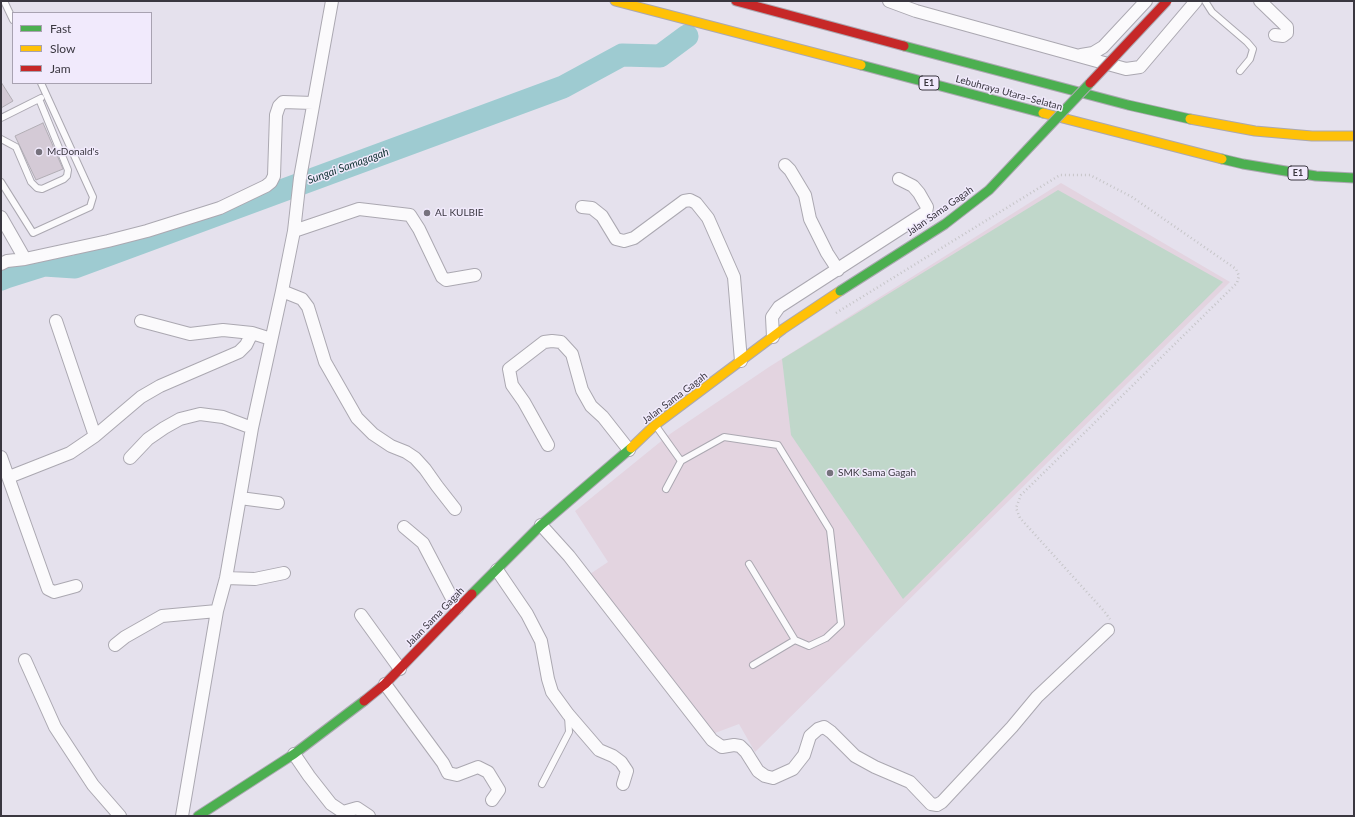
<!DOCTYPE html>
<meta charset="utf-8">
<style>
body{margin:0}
#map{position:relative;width:1355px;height:817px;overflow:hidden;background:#e5e1ed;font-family:Lato,sans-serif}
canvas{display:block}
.frame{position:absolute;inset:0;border:2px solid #3a3740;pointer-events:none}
.legend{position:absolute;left:12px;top:12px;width:140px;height:72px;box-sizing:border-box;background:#f1eafc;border:1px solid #a8a2b1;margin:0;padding:5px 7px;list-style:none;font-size:12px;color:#3a3740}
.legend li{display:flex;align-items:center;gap:8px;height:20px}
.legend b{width:20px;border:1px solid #a8a2b1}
</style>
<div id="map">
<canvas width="1355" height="817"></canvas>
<div class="frame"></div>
<ul class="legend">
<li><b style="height:5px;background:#4caf50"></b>Fast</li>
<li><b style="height:5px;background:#ffc107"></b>Slow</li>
<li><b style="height:5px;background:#c62828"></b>Jam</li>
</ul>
</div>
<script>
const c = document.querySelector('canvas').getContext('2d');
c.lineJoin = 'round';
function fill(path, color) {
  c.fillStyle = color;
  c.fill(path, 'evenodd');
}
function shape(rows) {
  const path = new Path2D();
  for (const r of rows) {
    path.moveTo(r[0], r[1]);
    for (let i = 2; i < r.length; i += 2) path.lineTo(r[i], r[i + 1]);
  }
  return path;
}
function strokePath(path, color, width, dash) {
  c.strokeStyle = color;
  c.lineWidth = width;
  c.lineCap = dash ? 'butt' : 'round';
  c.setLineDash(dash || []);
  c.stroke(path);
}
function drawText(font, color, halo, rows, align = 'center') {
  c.font = font + ' Lato,sans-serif';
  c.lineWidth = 3;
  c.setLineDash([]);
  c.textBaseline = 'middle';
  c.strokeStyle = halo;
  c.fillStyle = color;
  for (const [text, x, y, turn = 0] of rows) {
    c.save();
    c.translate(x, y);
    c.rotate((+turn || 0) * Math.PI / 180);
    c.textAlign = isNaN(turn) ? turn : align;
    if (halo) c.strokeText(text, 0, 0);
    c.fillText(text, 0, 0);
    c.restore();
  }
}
fill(shape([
 [1061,183,1230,282,755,752,739,724,715,733,590,574,608,562,575,511,670,434,769,367]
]), '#e3d4e0');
fill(shape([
 [1058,190,1223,282,903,599,791,435,782,359]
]), '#c0d7ca');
strokePath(shape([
 [1,279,6,277,44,265,75,267,563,87,622,55,660,56,687,36]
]), '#9ecbd1', 23);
const building = shape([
 [1,82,13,101,1,108,1,82],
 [43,123,63,169,36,180,15,136,43,123]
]);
fill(building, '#d4cad6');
strokePath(building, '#b1adb4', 1);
const lane = shape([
 [4,1,13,20],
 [1205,1,1212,12,1247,42,1253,49,1250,59,1240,71],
 [1,118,41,98],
 [1,139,16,147,31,182,37,188,42,189,64,179,67,176,68,170,39,99],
 [1,182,33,233,90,207,93,197,41,83],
 [656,426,681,461,724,437,778,445,830,530,841,624,826,638,809,646,795,640,753,665],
 [666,489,681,461],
 [749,564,795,640],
 [542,784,569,732,568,716]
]);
const street = shape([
 [889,1,916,11,1126,69,1140,67,1196,1],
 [1260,1,1287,27,1287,33,1283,36,1275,35],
 [1081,55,1093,53,1103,47,1146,1],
 [785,165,790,170,805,195,810,219,827,253,838,270],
 [582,207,592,208,602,216,616,239,624,241,634,238,684,201,690,200,696,203,708,218,734,277,741,361],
 [1,217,25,259],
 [294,231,359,209,410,215,419,229,442,277,446,280,475,275],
 [1,264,7,261,25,259,108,241,147,231,220,208,266,186,271,182,274,176,276,115,279,106,283,102,313,103],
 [282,291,302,299,308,307,325,362,357,418,373,434,391,446,406,452,415,458,425,469,437,486,455,509],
 [56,321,95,436],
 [141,321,190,334,223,330,252,333,271,339],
 [773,337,772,317,779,307,926,212,927,207,919,193,913,186,899,179],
 [548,445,524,402,512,385,509,369,544,342,552,341,561,342,572,354,582,390,591,406,603,417,629,450],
 [1,457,48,589,54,592,76,586],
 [130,458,148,439,164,428,180,419,200,414,223,417,252,428],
 [9,477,70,453,95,436,141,397,160,386,239,352,246,345,252,333],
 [240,498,278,503],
 [541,525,569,556,712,740,722,747,734,745,740,746,746,752,758,771,765,776,773,778,793,769,804,755,810,736,818,729,824,727,831,732,855,756,875,767,910,782,931,804,937,805,942,802,1012,727,1037,697,1108,630],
 [404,527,423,543,457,608],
 [497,570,527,614,541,641,548,679,552,692,568,714,599,750,613,756,621,762,627,771,623,784],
 [226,578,255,579,284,573],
 [361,615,400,669],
 [115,645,125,637,162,616,217,611],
 [25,660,55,727,93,785,120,816],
 [385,684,443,763,448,773,457,775,478,767,488,772,499,790,492,800],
 [294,754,309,776,331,804,343,812,357,808,369,816],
 [182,816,217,611,226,578,252,428,282,291,294,231,300,178,332,1]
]);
const fast = shape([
 [904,46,1128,105,1190,119],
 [861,65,1043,113],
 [1222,159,1243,164,1316,176,1354,178],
 [472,594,541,525,631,448],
 [198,816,294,754,364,701]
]);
const slow = shape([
 [615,1,861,65],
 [1043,113,1222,159],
 [1190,119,1255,131,1312,136,1354,136],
 [631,448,655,425,783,329,840,291]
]);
const jam = shape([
 [736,1,904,46],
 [364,701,385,684,472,594]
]);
strokePath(lane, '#aba8b1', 8);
strokePath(street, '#aba8b1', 14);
strokePath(fast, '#aba8b1', 11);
strokePath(slow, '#aba8b1', 11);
strokePath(jam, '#aba8b1', 11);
strokePath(shape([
 [836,313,1060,175,1090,175,1132,197,1236,269,1239,276,1237,283,1021,495,1016,508,1020,518,1104,611,1110,619]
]), '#c6c5c8', 2.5, [1, 3]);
strokePath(lane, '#fbfafc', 6);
strokePath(street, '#fbfafc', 12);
strokePath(fast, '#4caf50', 9);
strokePath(slow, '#ffc107', 9);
strokePath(jam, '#c62828', 9);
const fastBridge = shape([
 [840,291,945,224,989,190,1090,83]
]);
const jamBridge = shape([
 [1090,83,1167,1]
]);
strokePath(fastBridge, '#aba8b1', 11, []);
strokePath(jamBridge, '#aba8b1', 11, []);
strokePath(fastBridge, '#4caf50', 9);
strokePath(jamBridge, '#c62828', 9);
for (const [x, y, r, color] of [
 [39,152,4,"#76727d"],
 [427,213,4,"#76727d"],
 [830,473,4,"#76727d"]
]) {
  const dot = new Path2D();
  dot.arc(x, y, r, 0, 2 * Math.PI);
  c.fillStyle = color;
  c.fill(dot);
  strokePath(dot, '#f1eafc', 1.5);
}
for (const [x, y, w] of [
 [929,83,20],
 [1298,173,20]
]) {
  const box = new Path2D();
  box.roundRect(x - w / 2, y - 7, w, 14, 3);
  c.fillStyle = '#f1eafc';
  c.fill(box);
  strokePath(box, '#3a3740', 1);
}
drawText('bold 9px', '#3a3740', null, [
 ["E1",929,83],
 ["E1",1298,173]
]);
drawText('10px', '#3a3740', '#f1eafc', [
 ["Lebuhraya Utara–Selatan",1009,93,15],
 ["Jalan Sama Gagah",940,211,-35],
 ["Jalan Sama Gagah",675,398,-37],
 ["Jalan Sama Gagah",435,617,-46]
]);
drawText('10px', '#3a3740', '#f1eafc', [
 ["McDonald's",47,152],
 ["AL KULBIE",435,213],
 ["SMK Sama Gagah",838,473]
], 'left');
drawText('italic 11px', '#103233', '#f1eafc', [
 ["Sungai Samagagah",348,166,-20]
]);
</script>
